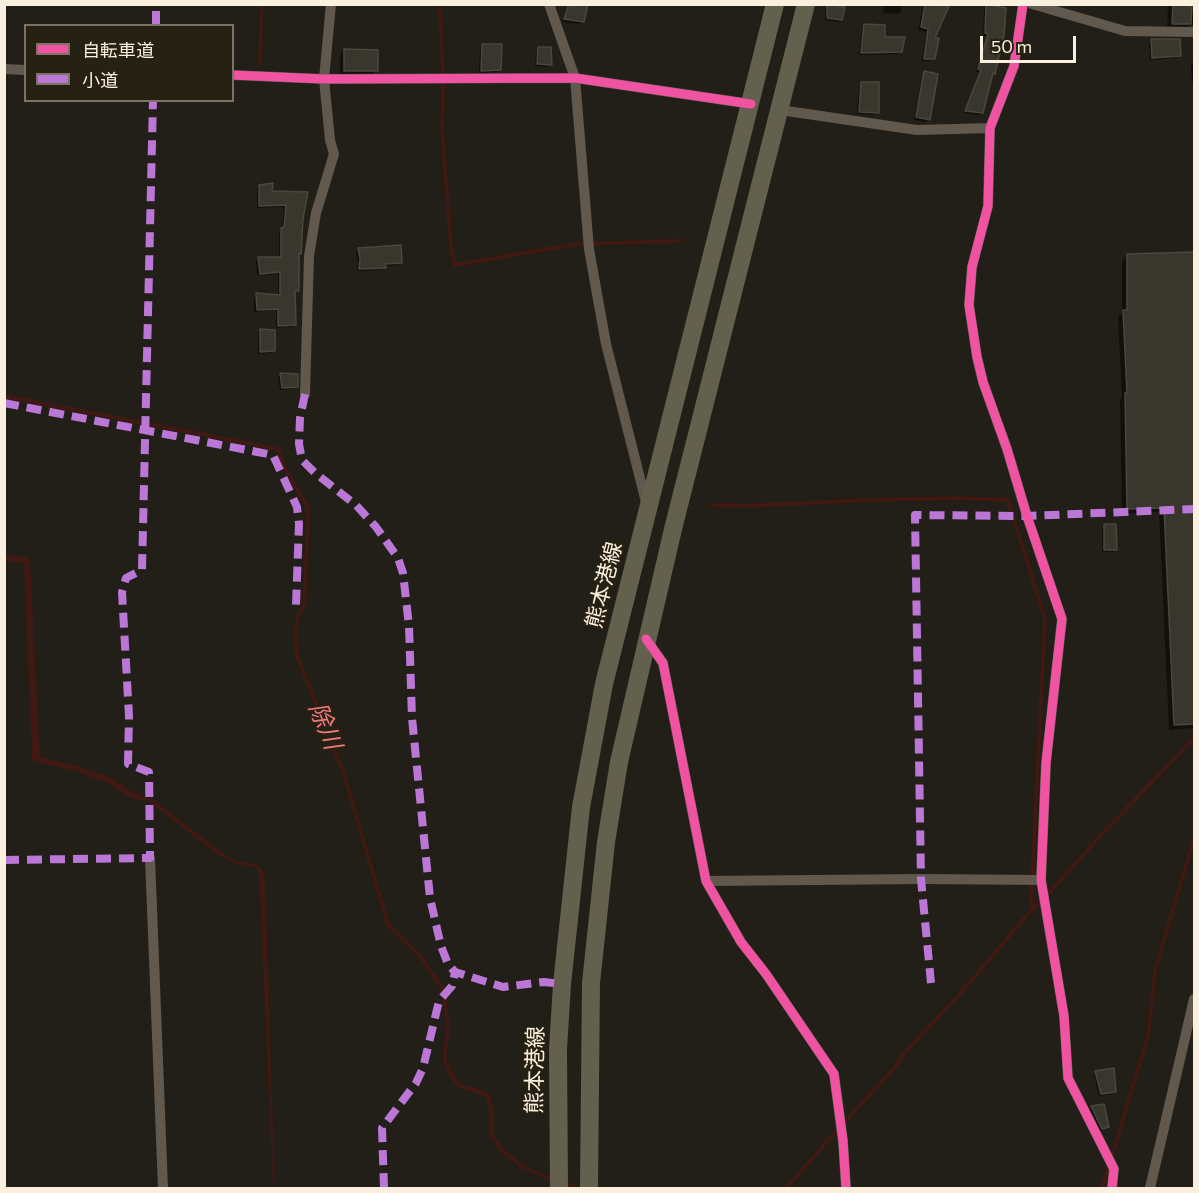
<!DOCTYPE html>
<meta charset="utf-8">
<style>
body{margin:0}
#map{position:relative;width:1199px;height:1193px;overflow:hidden;background:#221f18;font-family:Commissioner,"Noto Sans JP",sans-serif}
canvas{display:block}
.frame{position:absolute;inset:0;border:6px solid #fbefde;pointer-events:none}
.legend{position:absolute;left:24px;top:24px;width:210px;height:78px;box-sizing:border-box;background:#272113;border:2px solid #7c7364;margin:0;padding:8px 10px;list-style:none;font-size:18px;color:#fbefde}
.legend li{display:flex;align-items:center;gap:12px;height:30px}
.legend b{width:30px;border:2px solid #7c7364}
.scale{position:absolute;left:980px;top:36px;width:96px;height:27px;box-sizing:border-box;border:3px solid #fbefde;border-top:0;padding-left:8px;font-size:18px;line-height:21px;white-space:nowrap;color:#fbefde;-webkit-text-stroke:4px #272113;paint-order:stroke}
</style>
<div id="map">
<canvas width="1199" height="1193"></canvas>
<div class="frame"></div>
<ul class="legend">
<li><b style="height:8px;background:#f153a3"></b>自転車道</li>
<li><b style="height:8px;background:#ba77d6"></b>小道</li>
</ul>
<div class="scale">50 m</div>
</div>
<script>
const c = document.querySelector('canvas').getContext('2d');
c.lineJoin = 'round';
function fill(path, color) {
  c.fillStyle = color;
  c.fill(path, 'evenodd');
}
function shape(rows) {
  const path = new Path2D();
  for (const r of rows) {
    path.moveTo(r[0], r[1]);
    for (let i = 2; i < r.length; i += 2) path.lineTo(r[i], r[i + 1]);
  }
  return path;
}
function strokePath(path, color, width, dash) {
  c.strokeStyle = color;
  c.lineWidth = width;
  c.lineCap = dash ? 'butt' : 'round';
  c.setLineDash(dash || []);
  c.stroke(path);
}
function drawText(font, color, halo, rows, align = 'center') {
  c.font = font + ' Commissioner,"Noto Sans JP",sans-serif';
  c.lineWidth = 5;
  c.setLineDash([]);
  c.textBaseline = 'middle';
  c.strokeStyle = halo;
  c.fillStyle = color;
  for (const [text, x, y, turn = 0] of rows) {
    c.save();
    c.translate(x, y);
    c.rotate((+turn || 0) * Math.PI / 180);
    c.textAlign = isNaN(turn) ? turn : align;
    if (halo) c.strokeText(text, 0, 0);
    c.fillText(text, 0, 0);
    c.restore();
  }
}
fill(shape([
 [4,555,25,557,30,561,40,757,78,766,109,777,136,794,152,799,228,857,236,861,256,864,262,869,265,879,275,1188,273,1188,259,872,256,868,234,863,217,854,148,801,134,799,105,782,75,771,34,761,32,758,24,563,5,561]
]), '#3f1912');
fill(shape([
 [568,4,587,4,583,21,580,24,562,22],
 [884,4,901,4,901,12,898,14,883,13],
 [946,4,933,39,934,58,931,61,922,61,926,32,918,30,923,5],
 [1168,4,1194,4,1194,25,1189,25,1184,29,1167,29],
 [987,5,994,73,990,77,982,112,979,115,964,113,979,73,976,72,987,36,983,36,984,8],
 [828,6,841,20,838,22,825,20,825,9],
 [864,26,883,38,901,51,898,54,859,55,862,29],
 [1152,40,1179,56,1177,58,1150,60,1149,43],
 [482,46,499,70,497,72,479,73,480,49],
 [539,49,551,65,548,67,535,66,536,52],
 [344,50,376,71,372,75,340,75,340,55],
 [1194,61,1194,81,1192,82,1191,65],
 [925,73,929,119,926,122,914,120,922,76],
 [862,84,877,112,875,115,857,114,859,87],
 [259,186,271,192,306,193,302,219,300,253,298,255,298,290,294,293,295,324,292,327,276,328,276,310,254,312,254,298,256,295,278,297,278,274,257,275,256,261,259,258,279,259,279,232,282,229,284,207,257,208,257,189],
 [358,249,400,263,398,265,384,266,381,270,357,271,358,262,356,252],
 [1194,253,1194,728,1169,730,1159,512,1122,514,1120,400,1122,398,1118,317,1122,313,1122,261,1127,255],
 [260,331,274,350,271,353,258,354,258,333],
 [281,374,296,386,293,389,280,390,278,377],
 [1105,526,1116,549,1113,552,1102,552,1102,529],
 [1096,1073,1115,1092,1112,1094,1099,1096,1094,1075],
 [1092,1107,1107,1127,1105,1129,1099,1131,1089,1110]
]), '#0007');
strokePath(shape([
 [440,4,443,85,442,129,451,247,455,265,576,244,679,241],
 [260,64,262,4],
 [4,396,278,449,286,471,307,506,308,519,304,606,298,616,296,630,297,656,345,777,388,925,421,957,442,988,448,1023,445,1059,450,1072,458,1085,488,1095,492,1113,492,1135,500,1148,522,1167,554,1180],
 [714,505,746,506,867,500,960,498,1008,500,1045,619,1031,903,1033,908],
 [844,1123,895,1067,906,1051,959,995,1033,908,1038,905,1104,832,1194,738],
 [1111,1159,1148,1036,1155,971,1194,838],
 [564,1183,577,1188],
 [786,1188,839,1128],
 [1102,1188,1109,1166]
]), '#3f1912', 4);
const building = shape([
 [569,4,588,4,584,22,564,19,569,4],
 [827,4,845,7,842,20,827,18,827,4],
 [925,4,949,6,935,38,939,38,935,59,924,59,928,29,921,27,925,4],
 [986,4,1006,8,1004,35,995,74,993,73,983,113,965,111,981,70,978,69,988,34,985,33,986,4],
 [1173,4,1192,4,1191,24,1172,24,1173,4],
 [864,24,885,25,885,37,905,37,902,52,861,53,864,24],
 [1151,39,1180,39,1181,56,1152,58,1151,39],
 [482,44,502,44,501,70,481,71,482,44],
 [538,47,551,47,552,65,537,64,538,47],
 [344,49,378,50,378,71,344,71,344,49],
 [924,71,938,74,930,120,916,117,924,71],
 [861,82,879,82,879,113,859,112,861,82],
 [273,183,272,191,308,192,303,219,301,254,299,254,299,291,295,291,296,325,278,326,278,309,257,310,256,293,280,295,280,272,260,274,258,257,281,257,281,228,284,227,286,205,259,206,259,185,273,183],
 [401,245,402,263,385,264,386,268,359,269,360,259,358,248,401,245],
 [1194,252,1194,724,1174,725,1164,508,1127,509,1125,393,1127,393,1123,310,1127,310,1127,254,1194,252],
 [260,329,275,330,275,351,260,352,260,329],
 [280,373,298,374,298,387,282,388,280,373],
 [1104,524,1116,524,1117,550,1104,550,1104,524],
 [1114,1068,1116,1092,1101,1094,1095,1071,1114,1068],
 [1104,1104,1109,1127,1102,1129,1091,1106,1104,1104]
]);
fill(building, '#39362d');
strokePath(building, '#4b473c', 1.5);
strokePath(shape([
 [549,4,575,78,589,249,606,344,647,506],
 [1023,4,1014,66,990,128,988,206,972,267,969,305,977,357,983,382,1007,449,1027,516,1062,619,1046,763,1041,880,1064,1016,1068,1078,1114,1169,1112,1188],
 [1032,4,1125,31,1194,32],
 [4,69,26,70],
 [232,75,324,79,575,78,751,104],
 [780,110,917,130,990,128],
 [305,394,309,256,316,213,334,154,330,140,324,79,331,4],
 [646,639,663,663,706,881,741,942,766,974,834,1074,843,1141,846,1188],
 [150,858,163,1188],
 [706,881,921,879,1041,880],
 [1150,1188,1194,999]
]), '#61594e', 10);
strokePath(shape([
 [559,1188,558,1049,562,984,581,807,604,684,775,4],
 [589,1188,591,983,606,842,619,762,673,529,806,4]
]), '#63604e', 18);
strokePath(shape([
 [156,26,156,4],
 [305,394,300,418,299,444,302,460,315,473,356,505,376,527,398,558,403,573,409,626,412,718,430,898,441,946,448,964,455,972,503,987,544,982,562,984],
 [4,403,273,455,297,507,299,524,296,605],
 [4,860,150,858,149,772,128,764,129,716,122,592,126,578,142,570,153,100],
 [931,983,921,879,915,515,1027,516,1194,509],
 [384,1188,382,1128,416,1083,423,1068,439,1001,452,986,455,972]
]), '#ba77d6', 8, [15, 8]);
strokePath(shape([
 [1023,4,1014,66,990,128,988,206,972,267,969,305,977,357,983,382,1007,449,1027,516,1062,619,1046,763,1041,880,1064,1016,1068,1078,1114,1169,1112,1188],
 [232,75,324,79,575,78,751,104],
 [646,639,663,663,706,881,741,942,766,974,834,1074,843,1141,846,1188]
]), '#f153a3', 9);
drawText('22px', '#fbefde', '#272113', [
 ["熊本港線",604,585,-76],
 ["熊本港線",535,1070,-89]
]);
drawText('italic 24px', '#ef787d', '#272113', [
 ["除川",325,726,68]
]);
</script>
